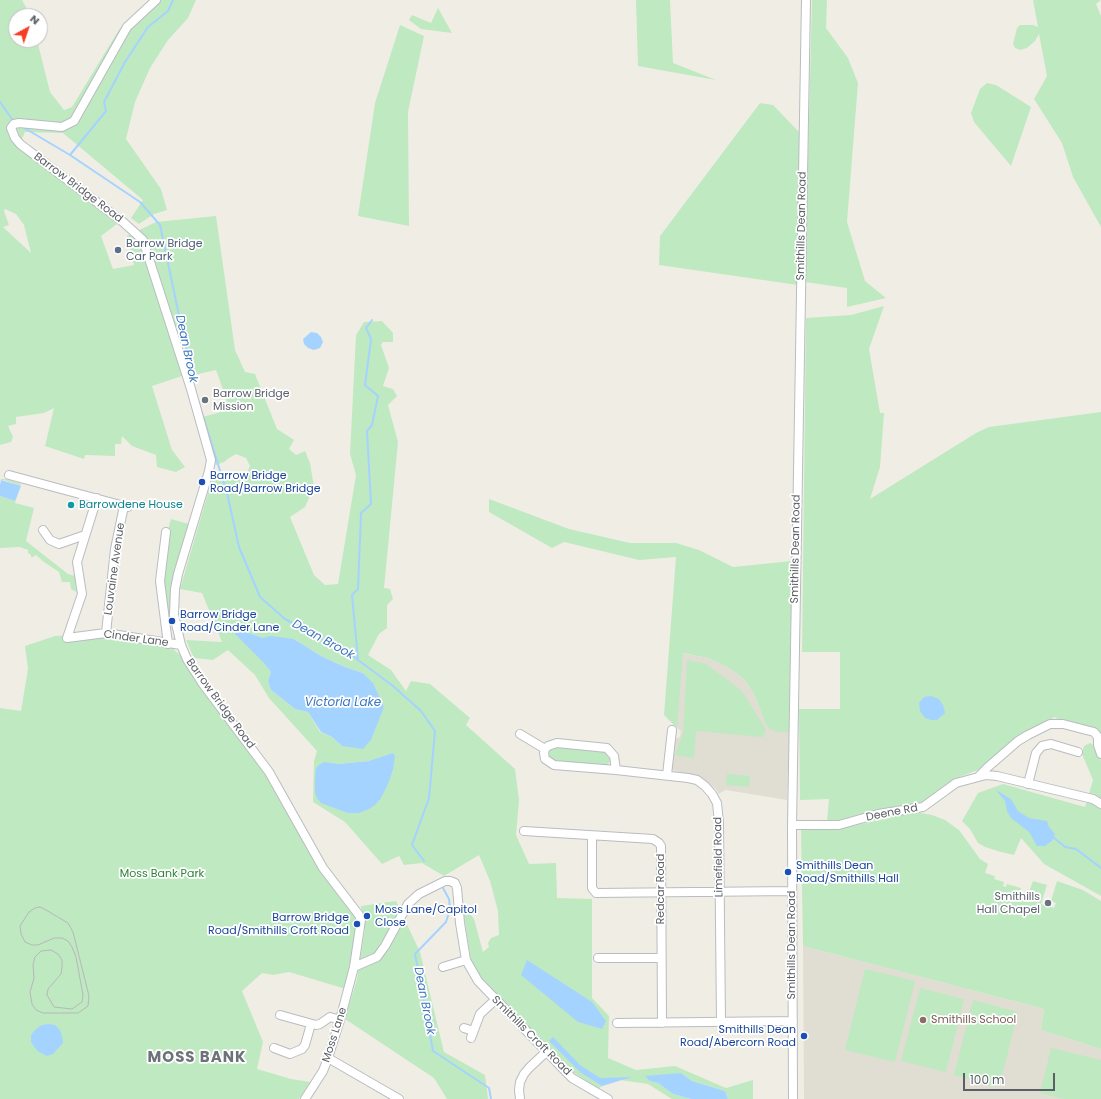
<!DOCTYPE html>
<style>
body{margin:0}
#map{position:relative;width:1101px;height:1099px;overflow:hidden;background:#f0eee4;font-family:Poppins,sans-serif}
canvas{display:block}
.north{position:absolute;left:8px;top:8px;width:40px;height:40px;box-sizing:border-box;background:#fff;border:1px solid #bebfc2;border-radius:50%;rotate:40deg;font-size:11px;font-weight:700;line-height:16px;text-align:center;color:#5c6066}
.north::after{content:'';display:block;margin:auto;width:14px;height:18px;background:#f53f25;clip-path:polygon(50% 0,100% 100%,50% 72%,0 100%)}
.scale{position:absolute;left:963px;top:1073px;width:92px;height:18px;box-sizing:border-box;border:2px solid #5c6066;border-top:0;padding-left:5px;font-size:12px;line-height:14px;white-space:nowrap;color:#5c6066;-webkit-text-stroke:3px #fff;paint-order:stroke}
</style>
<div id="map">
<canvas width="1101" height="1099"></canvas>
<div class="north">N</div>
<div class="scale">100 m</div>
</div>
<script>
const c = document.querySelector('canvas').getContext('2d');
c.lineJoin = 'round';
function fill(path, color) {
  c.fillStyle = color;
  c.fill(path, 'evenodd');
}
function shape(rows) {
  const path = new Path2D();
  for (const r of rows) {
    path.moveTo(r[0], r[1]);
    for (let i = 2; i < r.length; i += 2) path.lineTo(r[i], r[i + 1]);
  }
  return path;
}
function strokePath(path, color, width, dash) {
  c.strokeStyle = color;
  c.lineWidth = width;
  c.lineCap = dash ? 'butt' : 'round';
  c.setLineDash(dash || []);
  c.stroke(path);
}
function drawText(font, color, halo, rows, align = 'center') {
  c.font = font + ' Poppins,sans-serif';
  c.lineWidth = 3.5;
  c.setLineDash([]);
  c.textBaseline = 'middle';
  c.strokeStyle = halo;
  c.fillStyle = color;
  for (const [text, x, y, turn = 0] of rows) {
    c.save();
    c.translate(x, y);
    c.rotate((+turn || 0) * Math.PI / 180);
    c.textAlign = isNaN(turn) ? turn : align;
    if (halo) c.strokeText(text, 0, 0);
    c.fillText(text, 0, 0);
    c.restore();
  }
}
fill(shape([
 [682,653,708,658,727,667,739,675,747,683,755,696,765,723,777,732,789,732,787,800,726,790,718,794,717,790,697,775,675,771,672,769,675,739,680,737,681,731,677,728,676,722],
 [803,946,1044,1009,1041,1030,1101,1049,1101,1099,804,1099]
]), '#e0ddd3');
fill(shape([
 [0,0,22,0,31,16,16,16,16,40,37,40,50,92,64,110,72,107,120,28,158,0,196,0,188,18,168,40,150,68,135,102,126,139,161,189,167,210,154,214,139,224,131,218,143,200,63,133,25,132,19,145,117,224,101,236,113,269,134,265,127,236,156,222,216,216,235,350,245,372,255,374,277,429,294,440,289,449,296,455,305,451,310,463,314,487,305,507,290,517,314,575,325,585,338,584,356,475,350,454,356,335,364,322,382,321,393,333,393,342,383,342,381,345,389,368,383,386,393,389,397,396,388,405,398,442,384,588,390,589,393,599,387,605,387,628,379,634,368,655,391,670,406,691,411,681,430,684,470,718,466,725,515,769,519,800,516,835,529,864,556,863,557,898,592,899,592,998,609,1016,608,1058,636,1070,675,1066,726,1088,753,1080,753,1099,728,1099,725,1091,692,1081,681,1073,650,1081,658,1083,673,1094,691,1099,672,1099,648,1084,620,1080,602,1086,598,1089,573,1072,482,979,471,960,462,903,474,919,483,952,489,947,488,943,491,938,499,935,498,911,490,881,479,855,444,876,422,863,404,865,399,856,382,864,345,822,313,802,314,761,317,751,269,698,255,675,228,650,213,660,194,658,186,640,222,642,202,593,180,589,213,476,224,475,233,479,240,479,246,474,250,466,246,458,236,454,229,458,224,462,216,465,202,417,218,413,227,406,226,398,216,370,194,375,179,328,168,332,185,375,152,386,172,450,185,467,176,472,157,467,156,455,132,446,122,436,121,444,115,444,115,456,85,455,84,459,45,446,54,408,44,413,16,417,16,424,8,426,13,437,11,442,0,445],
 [5,209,16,214,24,225,31,253,3,227,9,225,4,211],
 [241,630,263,638,294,639,321,656,345,667,363,673,378,695,384,707,342,746,332,737,320,732,308,712,295,709,271,690,268,681,271,672],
 [390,754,393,770,381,798,338,764,369,761,381,758],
 [636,0,670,0,673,63,716,80,638,66],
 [812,0,827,0,826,28,848,58,858,83,847,222,865,281,886,298,847,307,847,288,805,282],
 [1033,0,1101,0,1096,4,1101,16,1101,227,1073,177,1062,143,1034,99,1047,76,1039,34,1035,41,1027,48,1020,50,1015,48,1013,44,1017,28,1020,25,1033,25,1038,27],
 [438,8,452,33,421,29,409,20,412,15,431,23],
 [400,25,424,36,408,112,409,226,358,216,375,103],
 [987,83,996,85,1031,107,1011,166,974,122,971,113,980,89],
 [760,103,773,105,800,133,798,285,659,265,660,236],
 [884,306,869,349,880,413,884,413,880,467,870,499,976,433,989,427,1101,412,1101,733,1060,721,1055,717,1030,730,978,770,954,779,920,804,874,810,839,820,827,821,829,799,800,800,799,709,840,709,840,652,802,652,806,318,851,315],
 [1,479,5,479,21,484,15,503,34,508,26,541,68,574,75,576,76,592,71,589,70,582,62,582,59,572,44,562,36,555,33,557,31,557,31,555,28,553,28,550,20,547,0,548,0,496,15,501,20,486,4,480,1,480,0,485],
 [489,499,569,529,630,543,676,543,699,550,733,567,792,561,789,732,777,732,770,729,765,723,755,696,747,683,739,675,727,667,708,658,683,653,677,728,664,715,676,557,639,560,564,542,552,548,489,512],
 [171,519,189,524,172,587,169,624,163,585,168,530],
 [106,633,174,645,174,650,180,655,196,681,266,772,359,921,346,989,289,972,273,975,262,973,242,991,263,1042,257,1069,291,1079,310,1082,299,1099,0,1099,0,708,21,711,28,669,25,646,55,636],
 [687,660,706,664,742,691,766,730,763,737,696,731,694,758,675,755,683,733],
 [1090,743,1096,747,1101,761,1101,896,1044,864,1021,838,1014,855,1001,852,985,847,978,843,970,829,962,821,978,793,1003,784,1085,807,1093,780,1082,754,1084,746],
 [553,746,605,750,610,754,611,761,607,765,554,762,549,759,548,752],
 [727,774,750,776,749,787,726,785],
 [915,812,932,815,945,820,959,830,980,859,988,864,985,873,995,876,994,879,1004,882,1003,886,1006,887,1007,884,1021,888,1019,895,1027,897,1033,881,1047,885,1041,904,1054,908,1056,903,1051,901,1057,881,1083,890,1101,901,1101,1049,1041,1030,1044,1009,803,946,801,828,844,828],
 [396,901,420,952,444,1052,485,1075,488,1099,447,1099,434,1078,345,1019,357,979,365,930,361,906],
 [865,969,915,981,895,1062,845,1050],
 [920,988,964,999,946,1072,901,1061],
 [973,1000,1018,1012,999,1087,954,1075],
 [1051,1048,1101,1060,1101,1099,1064,1099,1040,1093]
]), '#bfe9c1');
fill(shape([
 [311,332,317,333,321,337,323,342,320,348,314,350,308,348,304,344,303,339],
 [1,480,21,486,15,501,0,496,0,485],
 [241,630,263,638,270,636,294,639,321,656,345,667,363,673,373,683,384,707,371,740,363,749,342,746,332,737,321,732,308,712,295,709,271,690,268,681,271,672,264,663,234,633],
 [931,696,939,699,943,705,945,713,937,720,931,720,925,718,920,711,919,703,924,697],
 [393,753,395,756,393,770,388,784,381,798,375,805,369,809,359,813,348,813,321,803,317,798,315,793,315,780,316,768,319,765,324,762,338,764,369,761],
 [996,790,1011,799,1018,811,1029,818,1047,821,1049,827,1055,834,1052,841,1045,846,1037,846,1029,832,1011,818,1007,811,1005,801],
 [527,960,592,1002,606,1021,602,1029,578,1022,521,975],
 [49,1024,55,1025,60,1030,62,1036,63,1043,53,1054,47,1056,39,1052,35,1048,31,1042,31,1035,36,1029,42,1025],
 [553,1037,580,1065,600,1078,632,1077,602,1086,580,1072,549,1041],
 [681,1073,692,1081,725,1091,728,1099,691,1099,673,1094,658,1083,650,1081,645,1076]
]), '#a5d3ff');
strokePath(shape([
 [0,102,14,122],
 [21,126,70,155,140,202,160,225,193,382],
 [70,155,106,111,104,102,125,62,148,27,168,11,173,0],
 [198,400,227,493,239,547,260,597,285,619,354,657,393,686,421,711,435,731,429,798,412,845,424,861],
 [358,660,352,595,358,589,361,513,371,504,367,431,372,425,378,396,365,385,371,339,366,328,372,320],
 [1053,837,1065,847,1076,849,1101,868],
 [443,888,449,899,450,909,446,922,415,954,433,1051,489,1088,491,1099]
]), '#a5d3ff', 2);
const minor = shape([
 [156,0,127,27,74,121,62,127,19,123,14,124,11,128,15,138,20,144,123,222,143,240,191,389,211,460,209,471,178,574,175,589,174,615,181,645,187,659,203,684,269,772,323,868,359,915,361,920,354,967,340,1020,328,1058,323,1071,305,1099],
 [9,475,128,507],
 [97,498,77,562,82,594,67,638,106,633,181,645],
 [43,530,50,540,59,544,85,535],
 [166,532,160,581,168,644],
 [106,633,115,549,124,506],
 [520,734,545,749],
 [616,770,614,756,607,748,557,743,548,746,545,749,544,753,545,759,554,765,616,770,688,778,697,780,705,786,712,794,717,803,719,823,721,1022],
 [667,775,672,730],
 [979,776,988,767,1018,741,1028,735,1050,724,1063,724,1094,732,1098,737,1098,745,1101,754],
 [1028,784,1036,753,1042,746,1051,744,1078,752],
 [792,825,839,825,878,814,923,807,956,783,986,775,997,776,1076,795,1093,799,1101,804],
 [524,831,653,839,659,843,661,846,662,1023],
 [592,836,592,888,596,893,792,891],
 [598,958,661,958],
 [354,967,377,957,385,946,408,904,419,894,445,881,450,881,455,883,457,888,460,923,466,960,478,981,572,1078,608,1099],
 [443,967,466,960],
 [280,1015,316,1025,320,1024,330,1017,340,1020],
 [617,1023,793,1021],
 [464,1028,473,1031],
 [471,1038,480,1014,495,1000],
 [274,1048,290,1054,302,1049,305,1045,311,1024],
 [328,1058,399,1099],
 [520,1099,519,1090,520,1082,524,1074,529,1068,546,1052],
 [793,1099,792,825,806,0]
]);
strokePath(minor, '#b9bcc1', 10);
strokePath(minor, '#fff', 8);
strokePath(shape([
 [40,907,46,910,68,923,73,932,89,996,88,1006,78,1013,43,1013,36,1010,32,1004,30,992,34,978,33,965,35,957,41,951,51,950,58,954,62,960,62,967,61,974,48,989,47,995,54,1007,72,1009,82,1002,83,995,76,957,72,947,68,941,62,938,54,938,38,945,32,945,25,942,21,934,20,926,29,912,35,908,40,907]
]), '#b7b8b9', 1);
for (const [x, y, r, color] of [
 [118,250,4,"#5c6f8a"],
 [205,400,4,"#6b7280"],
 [202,482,4,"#1a4fb4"],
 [71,505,4,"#0f9aa8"],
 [172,621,4,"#1a4fb4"],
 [788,872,4,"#1a4fb4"],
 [1048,903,4,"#6b7280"],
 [367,916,4,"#1a4fb4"],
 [357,924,4,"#1a4fb4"],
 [923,1020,4,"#8d6e63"],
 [804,1036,4,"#1a4fb4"]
]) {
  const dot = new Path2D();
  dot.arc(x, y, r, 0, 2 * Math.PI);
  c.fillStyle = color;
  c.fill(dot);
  strokePath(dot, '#fff', 1.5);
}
drawText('11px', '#5c6066', '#fff', [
 ["Barrow Bridge Road",78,188,37],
 ["Smithills Dean Road",802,226,-89],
 ["Smithills Dean Road",796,549,-89],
 ["Louvaine Avenue",115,569,-82],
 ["Cinder Lane",136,639,8],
 ["Barrow Bridge Road",220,704,54],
 ["Deene Rd",892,813,-11],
 ["Limefield Road",719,857,-91],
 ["Redcar Road",661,889,-90],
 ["Smithills Dean Road",792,945,-90],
 ["Moss Lane",335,1035,-72],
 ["Smithills Croft Road",531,1036,45]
]);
drawText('11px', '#4e5e75', '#fff', [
 ["Barrow Bridge",126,244],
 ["Car Park",126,257]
], 'left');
drawText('11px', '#5b616d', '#fff', [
 ["Barrow Bridge",213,394],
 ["Mission",213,407],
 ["Smithills",1040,897,"right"],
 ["Hall Chapel",1040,910,"right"]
], 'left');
drawText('11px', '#164399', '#fff', [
 ["Barrow Bridge",210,476],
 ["Road/Barrow Bridge",210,489],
 ["Barrow Bridge",180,615],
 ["Road/Cinder Lane",180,628],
 ["Smithills Dean",796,866],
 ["Road/Smithills Hall",796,879],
 ["Moss Lane/Capitol",375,910],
 ["Close",375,923],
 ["Barrow Bridge",349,918,"right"],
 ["Road/Smithills Croft Road",349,931,"right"],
 ["Smithills Dean",796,1030,"right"],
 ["Road/Abercorn Road",796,1043,"right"]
], 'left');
drawText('11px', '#0d838f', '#fff', [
 ["Barrowdene House",79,505]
], 'left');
drawText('11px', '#2e8236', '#fff', [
 ["Moss Bank Park",162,874]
]);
drawText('11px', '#785e54', '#fff', [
 ["Smithills School",931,1020]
], 'left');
drawText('italic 12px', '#3c77c2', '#fff', [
 ["Dean Brook",186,349,78],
 ["Dean Brook",323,640,29],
 ["Victoria Lake",343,703],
 ["Dean Brook",424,1001,79]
]);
c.letterSpacing = '1px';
drawText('bold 15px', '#6d7278', '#fff', [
 ["MOSS BANK",197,1058]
]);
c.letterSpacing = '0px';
</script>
